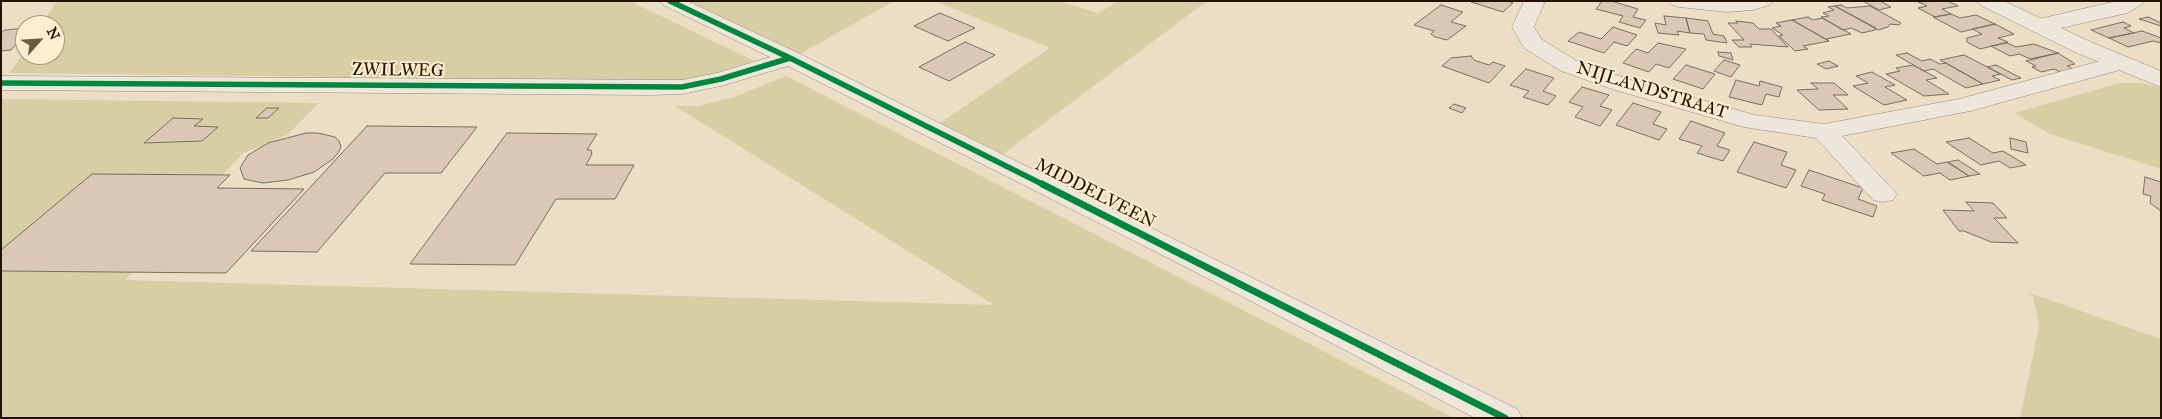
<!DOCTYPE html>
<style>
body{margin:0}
#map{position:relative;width:2162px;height:419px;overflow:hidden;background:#ecdec4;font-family:"IM FELL Great Primer",serif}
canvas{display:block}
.frame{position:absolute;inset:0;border:2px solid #241201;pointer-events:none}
.north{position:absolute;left:15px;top:15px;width:50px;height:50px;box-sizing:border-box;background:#feedce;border:1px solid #a7957c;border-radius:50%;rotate:64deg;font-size:14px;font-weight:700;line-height:20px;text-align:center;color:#241201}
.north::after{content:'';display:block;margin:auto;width:18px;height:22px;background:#6a5945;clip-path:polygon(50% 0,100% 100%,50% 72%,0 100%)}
</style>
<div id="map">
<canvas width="2162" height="419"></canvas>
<div class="frame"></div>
<div class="north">N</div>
</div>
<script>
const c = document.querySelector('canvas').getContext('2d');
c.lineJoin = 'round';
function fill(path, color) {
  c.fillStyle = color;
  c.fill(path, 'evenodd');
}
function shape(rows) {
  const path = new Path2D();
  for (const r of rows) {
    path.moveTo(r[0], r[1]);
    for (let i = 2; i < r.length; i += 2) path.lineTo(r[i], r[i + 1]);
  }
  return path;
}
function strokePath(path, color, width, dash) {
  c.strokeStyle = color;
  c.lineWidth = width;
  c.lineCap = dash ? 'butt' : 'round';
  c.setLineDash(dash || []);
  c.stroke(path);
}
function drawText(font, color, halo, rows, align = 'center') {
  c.font = font + ' "IM FELL Great Primer",serif';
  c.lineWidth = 4;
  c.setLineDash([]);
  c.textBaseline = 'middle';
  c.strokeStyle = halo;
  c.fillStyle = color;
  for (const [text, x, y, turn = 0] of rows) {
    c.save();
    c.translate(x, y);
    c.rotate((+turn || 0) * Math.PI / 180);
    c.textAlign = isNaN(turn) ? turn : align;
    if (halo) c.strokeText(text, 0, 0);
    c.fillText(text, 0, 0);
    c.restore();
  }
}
fill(shape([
 [57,1,630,1,754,61,714,76,697,80,662,81,10,73,25,50,25,55,55,55,55,25,41,25],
 [689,1,894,1,800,54],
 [935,1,1058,1,1098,13,1119,1,1207,1,1003,154,940,123,1050,48],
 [786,76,1454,418,1,418,1,99,319,103,287,135,243,153,125,280,994,305,675,106,698,106,734,97],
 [2120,83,2143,83,2161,88,2161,169,2050,134,2014,113],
 [2027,292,2161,339,2161,418,2020,418,2039,326,2033,296]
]), '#d7cfa3');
const building = shape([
 [1507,1,1513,3,1503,12,1471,2,1507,1],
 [1602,1,1611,1,1638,9,1633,17,1646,20,1640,28,1619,22,1623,16,1596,9,1602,1],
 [1863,1,1880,1,1891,7,1879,10,1863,1],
 [1948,1,1958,6,1942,9,1951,14,1935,17,1918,8,1927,6,1918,2,1948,1],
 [1441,5,1463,12,1451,22,1466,26,1447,40,1435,37,1431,34,1434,31,1414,25,1441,5],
 [1841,5,1847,8,1870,6,1901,23,1899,25,1890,24,1888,27,1878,30,1835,6,1841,5],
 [1835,6,1876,28,1875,30,1862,33,1851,28,1843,30,1821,17,1829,16,1823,13,1834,10,1828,7,1835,6],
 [940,13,975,28,948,41,914,26,940,13],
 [1951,14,1960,18,1976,15,1995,24,1961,32,1933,17,1951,14],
 [1664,16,1686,18,1690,33,1677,31,1679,35,1658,33,1655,23,1666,25,1664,16],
 [1808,17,1813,20,1822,18,1851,34,1826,39,1829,41,1792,20,1808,17],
 [2148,17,2161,23,2161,26,2139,19,2148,17],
 [1686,18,1708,21,1713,34,1724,36,1727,43,1706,40,1704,34,1690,33,1686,18],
 [1792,20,1829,41,1803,46,1808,49,1795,51,1779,36,1783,35,1772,28,1781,26,1776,23,1792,20],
 [1736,21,1753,23,1759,29,1771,29,1788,47,1750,44,1752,47,1739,47,1732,40,1744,40,1728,23,1738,23,1736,21],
 [2123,22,2131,26,2124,28,2134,33,2109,38,2091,30,2123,22],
 [1995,24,2014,34,1998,38,2008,42,1980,49,1967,42,1967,38,1982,34,1972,29,1995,24],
 [1613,27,1637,35,1627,46,1614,42,1604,53,1568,41,1579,32,1601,39,1613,27],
 [25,28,25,34,11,50,1,51,1,33,5,30,25,28],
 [2142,31,2161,38,2161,43,2153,41,2128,47,2109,38,2142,31],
 [965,42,995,55,949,81,919,67,965,42],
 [1658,43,1686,49,1669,68,1656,64,1649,72,1623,63,1636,49,1648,53,1658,43],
 [2007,43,2016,47,2034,44,2058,53,2030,59,2019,54,2010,56,1991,46,2007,43],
 [1718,52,1731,53,1733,60,1719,56,1718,52],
 [1907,53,1922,61,1930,59,1940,64,1946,63,1983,84,1966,88,1933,69,1924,71,1896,55,1907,53],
 [2058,53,2075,64,2067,66,2077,71,2064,74,2054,69,2041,72,2032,67,2036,66,2026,61,2058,53],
 [1964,55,2001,74,1992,76,2000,80,1983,84,1940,60,1964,55],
 [1471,56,1474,60,1489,65,1493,62,1505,66,1489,83,1442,66,1451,58,1471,56],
 [1724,60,1740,65,1731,77,1714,71,1724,60],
 [1829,61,1838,66,1826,69,1817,64,1829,61],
 [1686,65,1715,74,1703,89,1673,79,1686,65],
 [1913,65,1937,78,1926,80,1949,94,1924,96,1886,74,1900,71,1896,68,1913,65],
 [1996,65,2021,78,2012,80,1987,67,1996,65],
 [1526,69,1554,78,1543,91,1556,96,1548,105,1523,97,1529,91,1510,85,1526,69],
 [1872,72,1895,85,1885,87,1907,100,1884,105,1853,86,1868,83,1856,76,1872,72],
 [1736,80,1759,86,1760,81,1782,87,1779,97,1766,94,1762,105,1729,97,1736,80],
 [1811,83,1834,83,1848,95,1833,95,1848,109,1819,110,1797,90,1818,89,1811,83],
 [1582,87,1609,95,1600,106,1612,110,1600,126,1575,117,1583,107,1569,102,1582,87],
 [1633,103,1661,112,1653,124,1667,129,1659,140,1616,125,1633,103],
 [1454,104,1466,108,1462,113,1449,108,1454,104],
 [267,108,279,108,268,118,256,118,267,108],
 [173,118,203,119,194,126,218,127,202,141,144,143,173,118],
 [1691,121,1725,133,1717,146,1730,150,1723,161,1697,153,1702,146,1679,139,1691,121],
 [367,126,477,127,441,173,385,173,317,252,251,251,367,126],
 [306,133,318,133,335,137,339,141,341,147,338,153,333,159,314,172,288,180,263,183,244,179,240,168,248,155,268,143,306,133],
 [507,133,597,134,587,150,591,150,592,154,586,165,634,165,615,199,556,199,515,265,410,264,507,133],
 [1969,138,1993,153,2003,151,2026,165,2010,168,1999,161,1981,165,1946,142,1969,138],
 [2010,138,2026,142,2028,153,2011,149,2010,138],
 [1754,142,1787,152,1781,165,1796,170,1786,188,1737,172,1754,142],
 [1914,149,1937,164,1947,162,1969,176,1950,180,1940,173,1924,176,1891,153,1914,149],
 [1958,160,1980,174,1969,176,1948,162,1958,160],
 [1809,170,1863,188,1858,199,1877,206,1873,217,1822,200,1825,194,1801,186,1809,170],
 [92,174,230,175,217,188,304,189,226,273,1,271,1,250,92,174],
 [2145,177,2161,182,2161,211,2150,203,2151,196,2143,194,2145,177],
 [1966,202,1993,203,2007,218,1994,218,2018,243,1991,242,1964,231,1959,231,1943,210,1974,211,1966,202]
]);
fill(building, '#dac8b5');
strokePath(building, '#786e5f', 1);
const minor = shape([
 [660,1,687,1,798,53,1517,409,1522,418,1475,418,1178,263,788,66,721,86,682,94,650,95,1,90,1,76,682,80,717,73,770,57,663,5,660,1],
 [1524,1,1545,1,1534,27,1541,39,1577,61,1631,80,1755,115,1824,124,1959,99,2119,56,2127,58,2130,63,2127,68,1970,111,1842,136,1897,194,1893,200,1883,202,1873,200,1816,138,1744,127,1615,90,1561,71,1524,48,1512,27,1524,1],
 [1669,1,1773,1,1770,5,1753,10,1727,12,1679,7,1672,5,1669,1],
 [2116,1,2144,1,2141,5,2127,13,2039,33,2031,31,2028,26,2031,21,2116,1]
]);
const tertiary = shape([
 [1977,1,2004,1,2093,43,2161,71,2161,87,2077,53,1980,5,1977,1]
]);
strokePath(minor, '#948a79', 1);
strokePath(tertiary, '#948a79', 1);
fill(minor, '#eee6da');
fill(tertiary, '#eee6da');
strokePath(shape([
 [670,1,790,58,1044,185],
 [1,83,682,87,721,79,790,58]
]), '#00873e', 5.5);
strokePath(shape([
 [1042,184,1505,418]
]), '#00873e', 7);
drawText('18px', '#241201', '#feedce', [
 ["ZWILWEG",398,71,1],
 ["NIJLANDSTRAAT",1652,91,17],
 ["MIDDELVEEN",1095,194,27]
]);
</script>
